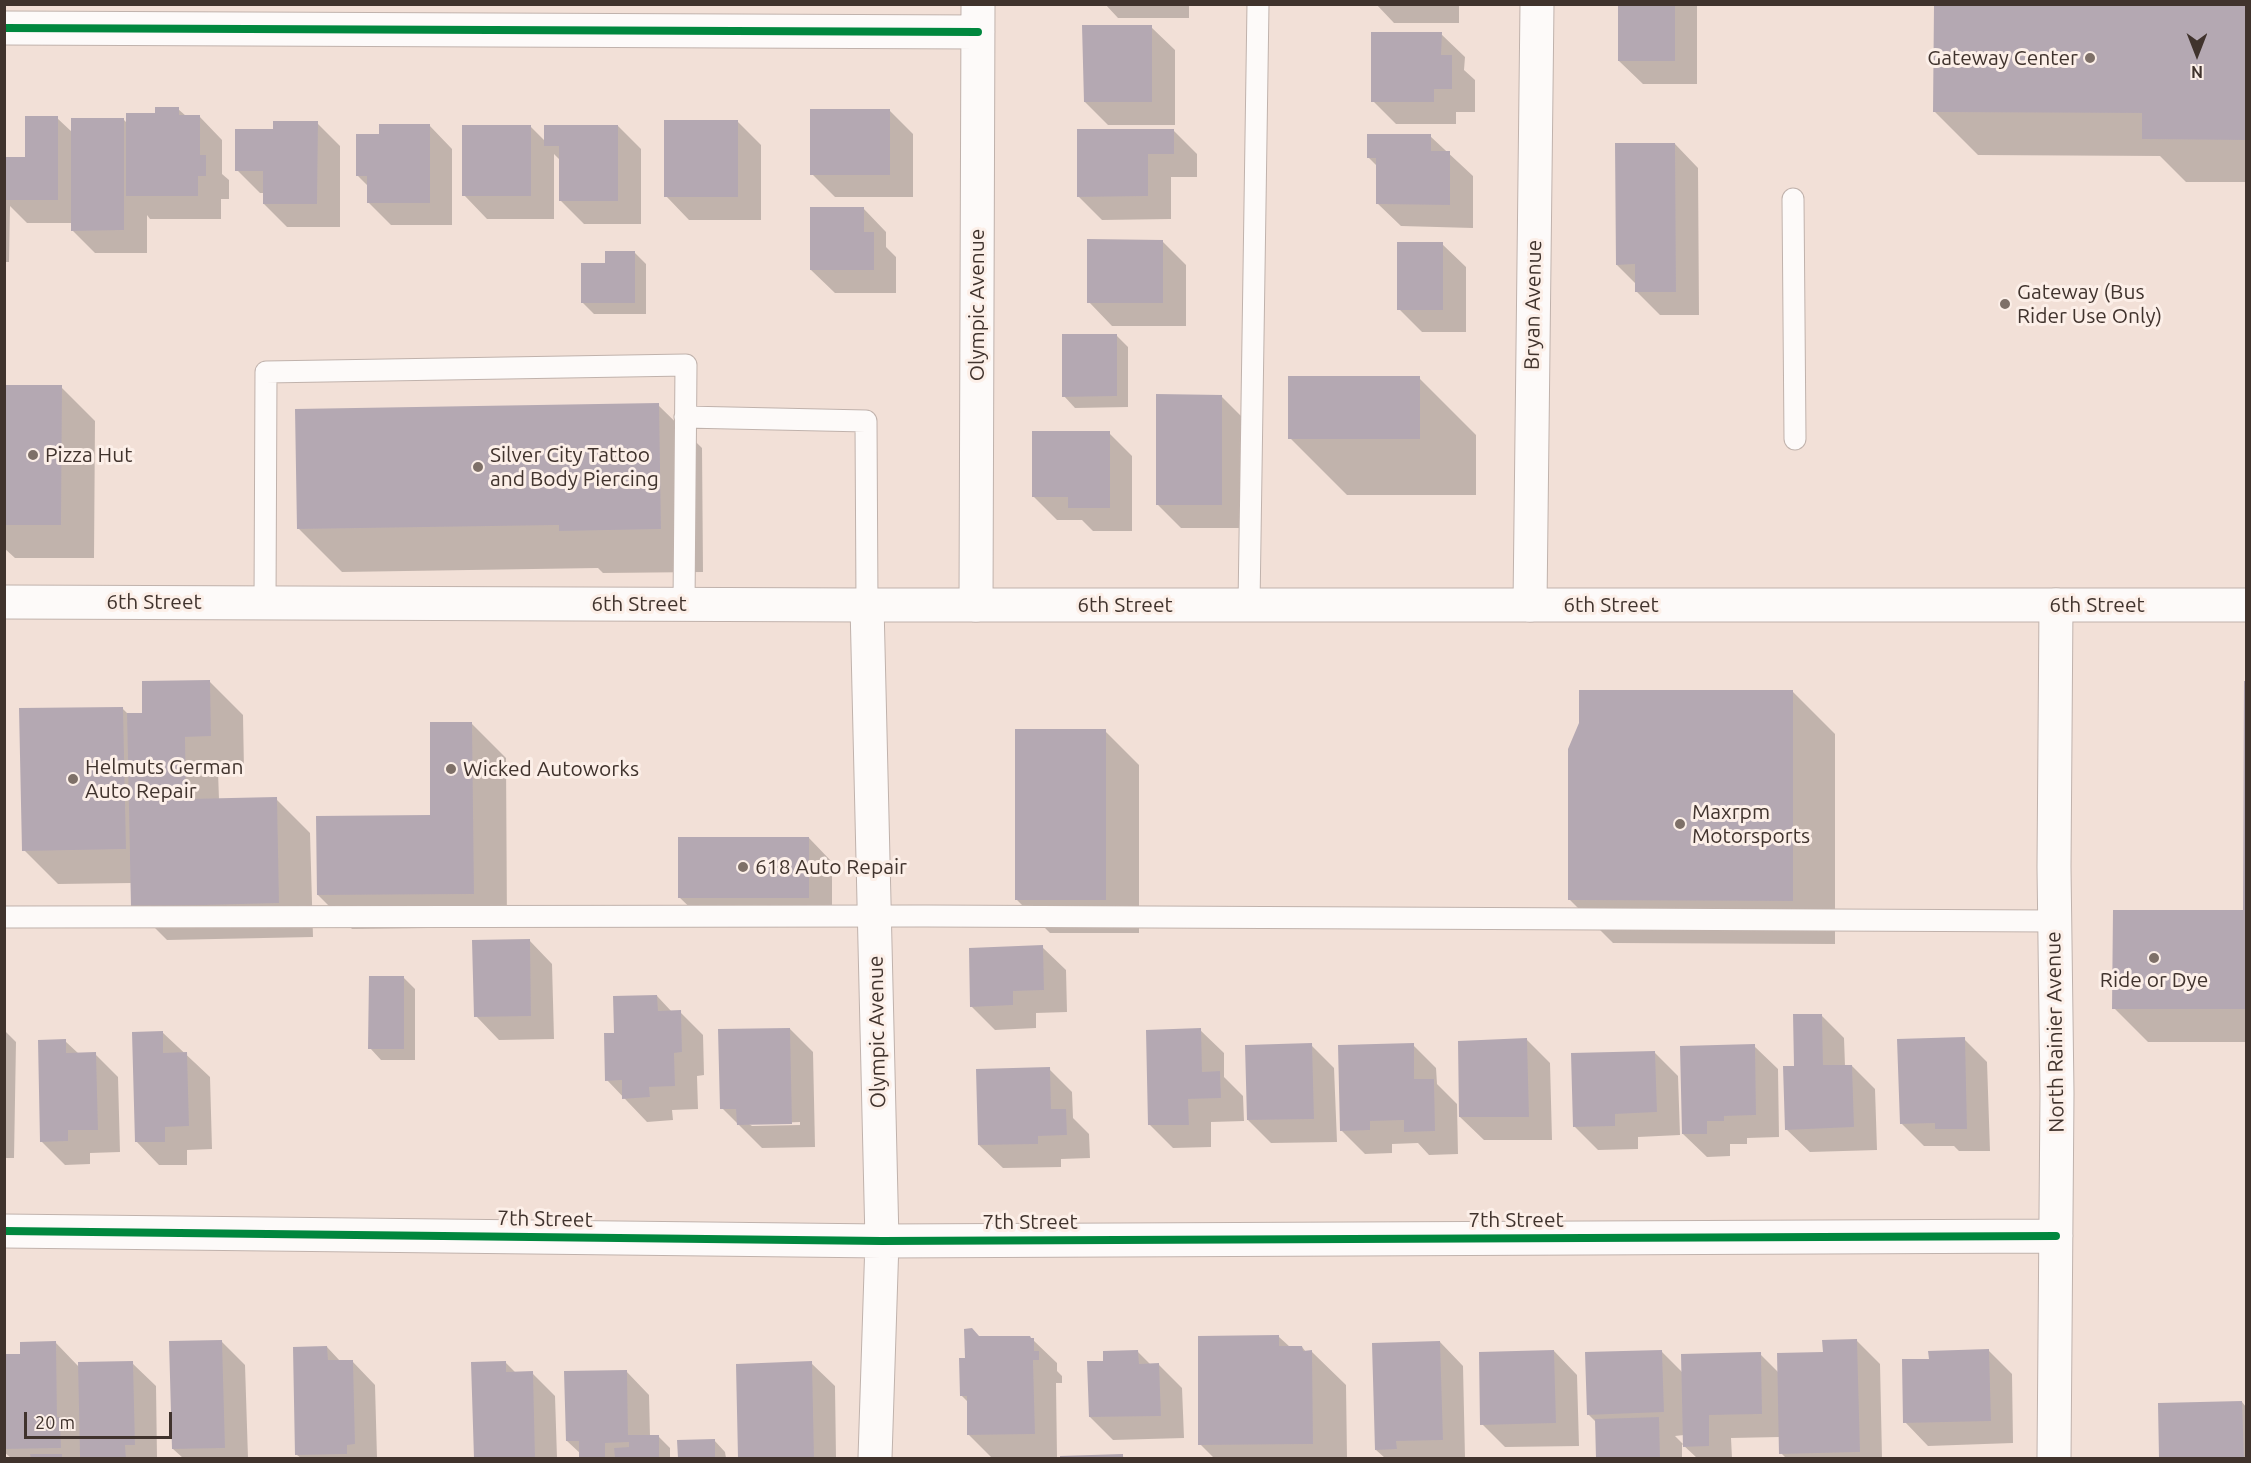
<!DOCTYPE html>
<style>
body{margin:0}
#map{position:relative;width:2251px;height:1463px;overflow:hidden;background:#f2e0d7;font-family:Ubuntu,sans-serif}
canvas{display:block}
.frame{position:absolute;inset:0;border:6px solid #40332d;pointer-events:none}
.north{position:absolute;left:2167px;top:24px;width:60px;height:60px;-webkit-text-stroke:4px #fcefe8;paint-order:stroke;rotate:180deg;font-size:16px;font-weight:700;line-height:24px;text-align:center;color:#40332d}
.north::after{content:'';display:block;margin:auto;width:21px;height:27px;background:#40332d;clip-path:polygon(50% 0,100% 100%,50% 72%,0 100%)}
.scale{position:absolute;left:24px;top:1412px;width:148px;height:27px;box-sizing:border-box;border:3px solid #40332d;border-top:0;padding-left:8px;font-size:18px;line-height:21px;white-space:nowrap;color:#40332d;-webkit-text-stroke:4px #fcefe8;paint-order:stroke}
</style>
<div id="map">
<canvas width="2251" height="1463"></canvas>
<div class="frame"></div>
<div class="north">N</div>
<div class="scale">20 m</div>
</div>
<script>
const c = document.querySelector('canvas').getContext('2d');
c.lineJoin = 'round';
function fill(path, color) {
  c.fillStyle = color;
  c.fill(path, 'evenodd');
}
function shape(rows) {
  const path = new Path2D();
  for (const r of rows) {
    path.moveTo(r[0], r[1]);
    for (let i = 2; i < r.length; i += 2) path.lineTo(r[i], r[i + 1]);
  }
  return path;
}
function strokePath(path, color, width, dash) {
  c.strokeStyle = color;
  c.lineWidth = width;
  c.lineCap = dash ? 'butt' : 'round';
  c.setLineDash(dash || []);
  c.stroke(path);
}
function drawText(font, color, halo, rows, align = 'center') {
  c.font = font + ' Ubuntu,sans-serif';
  c.lineWidth = 6;
  c.setLineDash([]);
  c.textBaseline = 'middle';
  c.strokeStyle = halo;
  c.fillStyle = color;
  for (const [text, x, y, turn = 0] of rows) {
    c.save();
    c.translate(x, y);
    c.rotate((+turn || 0) * Math.PI / 180);
    c.textAlign = isNaN(turn) ? turn : align;
    if (halo) c.strokeText(text, 0, 0);
    c.fillText(text, 0, 0);
    c.restore();
  }
}
fill(shape([
 [1105,4,1189,4,1189,18,1118,18],
 [1376,4,1459,4,1459,23,1394,23],
 [1620,4,1697,4,1697,84,1643,84,1619,61],
 [1935,4,2246,4,2246,182,2186,182,2160,156,1978,155,1935,112],
 [1151,27,1175,50,1175,125,1108,125,1085,102],
 [1441,34,1465,57,1464,70,1475,80,1475,112,1456,112,1456,124,1396,124,1373,101],
 [178,109,186,116,199,116,222,140,222,174,229,180,229,199,221,199,221,219,150,219,147,215,147,253,95,253,72,230,72,223,27,223,10,206,9,262,4,262,4,159,27,159,57,118,73,133,123,119,127,123],
 [889,110,913,134,913,197,835,197,812,174],
 [738,122,761,145,761,220,689,220,666,196],
 [317,123,340,146,340,227,287,227,264,204,264,193,260,193,237,170,275,130],
 [429,125,452,149,452,225,391,225,368,202,368,186,358,176,381,136],
 [618,126,641,149,641,224,584,224,560,200,560,160,554,154,554,219,487,219,464,195,531,127,546,142],
 [1174,131,1197,154,1197,177,1171,177,1171,219,1102,220,1078,196],
 [1430,136,1473,176,1473,228,1401,226,1377,203,1377,166,1369,158],
 [1675,144,1698,168,1699,315,1660,315,1637,292,1636,284,1617,265],
 [863,208,886,232,886,247,896,257,896,293,835,293,811,270],
 [1162,241,1186,265,1186,326,1112,326,1089,302],
 [1442,244,1466,267,1466,332,1422,332,1399,309],
 [635,253,646,264,646,314,594,314,582,302,606,264],
 [1117,336,1128,347,1128,407,1075,408,1064,396],
 [1419,378,1476,435,1476,495,1347,495,1290,438],
 [4,386,61,387,95,421,94,558,15,558,4,548],
 [1222,397,1245,420,1245,528,1181,528,1158,505],
 [658,405,702,448,703,572,603,573,598,568,342,572,299,529],
 [1109,433,1132,456,1132,531,1093,531,1082,520,1057,520,1033,496],
 [209,681,243,715,244,770,218,771,219,800,276,799,310,833,313,937,167,940,133,906,132,883,58,884,24,850,122,708,128,714,144,714],
 [2246,682,2246,1042,2148,1042,2114,1008,2244,911],
 [1792,691,1835,734,1835,944,1613,943,1569,899],
 [472,724,506,758,507,927,352,929,318,895,432,817],
 [1105,731,1139,765,1139,933,1050,933,1016,899],
 [809,838,832,862,832,920,703,920,679,897],
 [529,940,552,964,554,1039,499,1040,476,1016],
 [1042,947,1066,970,1067,1012,1036,1013,1036,1028,995,1030,971,1006],
 [403,977,415,989,415,1060,381,1060,370,1048],
 [657,996,672,1012,680,1012,703,1035,704,1075,697,1076,698,1109,672,1110,673,1120,647,1122,607,1080,615,1035],
 [1821,1015,1844,1038,1845,1066,1852,1066,1875,1089,1877,1150,1810,1152,1786,1129,1796,1068],
 [790,1029,813,1052,815,1147,762,1148,722,1108],
 [800,1122,800,1125,752,1126,749,1124],
 [4,1030,16,1042,14,1158,4,1158],
 [1200,1030,1224,1053,1224,1077,1243,1096,1244,1121,1211,1122,1211,1147,1173,1148,1150,1125],
 [162,1032,210,1077,212,1149,187,1150,187,1165,159,1165,136,1141],
 [1964,1039,1987,1062,1990,1151,1959,1151,1954,1146,1924,1146,1901,1123],
 [1527,1040,1550,1063,1552,1140,1484,1140,1460,1117],
 [65,1041,79,1054,95,1054,118,1077,120,1152,90,1153,90,1164,65,1165,41,1141],
 [1311,1045,1334,1068,1337,1142,1271,1143,1248,1120],
 [1413,1045,1436,1068,1437,1084,1457,1104,1458,1154,1429,1155,1418,1143,1392,1144,1392,1153,1365,1154,1342,1131],
 [1754,1046,1778,1069,1779,1137,1747,1138,1747,1144,1730,1144,1730,1156,1707,1157,1683,1134],
 [1655,1053,1678,1076,1680,1135,1638,1137,1638,1149,1598,1150,1574,1126],
 [1049,1069,1072,1092,1073,1118,1089,1134,1090,1158,1061,1159,1061,1167,1003,1168,979,1145],
 [1279,1337,1290,1347,1302,1347,1306,1352,1312,1352,1346,1385,1347,1458,1214,1458,1200,1444],
 [1033,1340,1057,1363,1057,1371,1062,1376,1062,1383,1056,1383,1057,1457,992,1458,969,1435,968,1402,961,1395,967,1360],
 [1857,1341,1880,1364,1882,1458,1786,1458,1781,1453,1780,1437,1731,1438,1732,1458,1697,1458,1682,1444,1682,1458,1598,1458,1597,1423,1588,1414,1661,1351,1683,1373,1760,1354,1779,1373],
 [1684,1435,1684,1445,1675,1436],
 [55,1342,79,1367,132,1363,156,1386,157,1458,11,1458,4,1452,4,1356,22,1356],
 [222,1342,245,1365,248,1458,183,1458,173,1449],
 [1440,1342,1463,1366,1465,1458,1385,1458,1376,1450],
 [327,1347,340,1361,352,1361,375,1385,377,1458,301,1458,297,1455],
 [1137,1351,1151,1365,1159,1365,1182,1388,1184,1438,1113,1440,1090,1417,1105,1362],
 [1554,1351,1577,1375,1579,1446,1505,1447,1482,1424],
 [1989,1351,2012,1374,2013,1443,1928,1446,1905,1422,1931,1360],
 [506,1363,516,1373,532,1373,555,1396,557,1458,475,1458,473,1364],
 [811,1363,835,1386,836,1458,739,1458,737,1365],
 [626,1371,649,1395,650,1436,658,1436,670,1448,670,1458,582,1458,581,1454,567,1441],
 [2242,1402,2246,1407,2246,1458,2161,1458,2160,1405],
 [714,1440,725,1452,726,1458,679,1458,679,1441],
 [1122,1456,1125,1458,1061,1458,1061,1457]
]), '#0003');
fill(shape([
 [1618,4,1675,4,1675,61,1618,61],
 [1934,5,2246,5,2246,140,2142,139,2142,113,1933,112],
 [1082,25,1152,25,1152,102,1084,102],
 [1371,32,1442,32,1441,55,1452,55,1452,89,1434,89,1434,102,1371,102],
 [155,107,179,107,179,115,200,115,200,155,206,155,206,176,198,176,198,196,126,196,126,113,155,113],
 [810,109,890,109,890,175,810,175],
 [25,116,58,116,58,200,4,200,4,157,25,157],
 [71,118,124,118,124,230,71,231],
 [664,120,738,120,738,197,664,197],
 [273,121,318,121,317,204,263,204,263,171,235,171,235,129,273,129],
 [379,124,430,124,430,203,367,203,367,176,356,176,356,134,379,134],
 [462,125,531,125,531,196,462,196],
 [544,125,618,125,618,201,559,201,559,146,544,146],
 [1077,129,1174,129,1174,154,1148,154,1148,196,1077,197],
 [1367,134,1431,134,1431,151,1450,151,1450,205,1376,204,1376,158,1367,158],
 [1615,143,1675,143,1676,292,1635,292,1635,264,1616,265],
 [810,207,864,207,864,232,874,232,874,270,810,270],
 [1087,239,1163,240,1163,303,1087,303],
 [1397,242,1443,242,1443,310,1397,310],
 [605,251,635,251,635,303,581,303,581,263,605,263],
 [1062,334,1117,334,1117,396,1062,397],
 [1288,376,1420,376,1420,439,1288,439],
 [4,385,62,385,61,525,4,525],
 [1156,394,1222,395,1222,505,1156,505],
 [659,403,661,529,559,531,559,525,297,529,295,409],
 [1032,431,1110,431,1110,508,1068,508,1068,497,1032,497],
 [210,680,211,736,185,737,186,799,277,797,279,903,131,907,127,713,142,713,142,681],
 [2244,681,2246,681,2246,1009,2112,1009,2113,910,2243,910],
 [1579,690,1793,690,1793,901,1568,900,1568,749,1579,723],
 [123,707,126,849,22,851,19,708],
 [430,722,472,722,474,894,317,895,316,816,430,815],
 [1015,729,1106,729,1106,900,1015,900],
 [678,837,809,837,809,898,678,898],
 [530,939,531,1016,474,1017,472,940],
 [1043,945,1044,990,1013,991,1013,1005,970,1007,969,948],
 [369,976,404,976,404,1049,368,1049],
 [657,995,658,1011,681,1010,682,1052,674,1053,675,1086,649,1087,650,1097,622,1099,622,1080,605,1081,604,1033,614,1033,613,996],
 [1793,1014,1822,1014,1823,1065,1852,1065,1854,1127,1785,1130,1783,1066,1794,1066],
 [790,1028,792,1124,737,1125,736,1109,720,1109,718,1029],
 [1201,1028,1202,1072,1220,1071,1221,1098,1188,1099,1189,1125,1148,1125,1146,1030],
 [163,1031,163,1053,187,1052,189,1126,165,1127,165,1142,135,1142,132,1032],
 [1965,1037,1967,1129,1935,1129,1935,1123,1900,1124,1897,1039],
 [1527,1038,1529,1117,1459,1117,1458,1041],
 [66,1039,66,1053,96,1052,98,1130,68,1130,68,1141,40,1142,38,1040],
 [1312,1043,1314,1119,1247,1120,1245,1045],
 [1414,1043,1414,1079,1434,1079,1435,1131,1404,1132,1404,1120,1370,1121,1370,1130,1340,1131,1338,1045],
 [1755,1044,1756,1115,1724,1116,1724,1121,1707,1121,1707,1134,1682,1134,1680,1046],
 [1655,1051,1657,1112,1615,1114,1615,1126,1573,1127,1571,1053],
 [1050,1067,1051,1109,1066,1109,1067,1135,1038,1136,1038,1144,978,1145,976,1069],
 [972,1328,979,1336,1030,1336,1031,1338,1034,1338,1034,1351,1039,1351,1039,1360,1033,1360,1035,1434,967,1435,967,1396,960,1396,959,1358,965,1358,964,1329],
 [1279,1335,1279,1346,1302,1346,1303,1351,1312,1350,1313,1444,1198,1445,1198,1336],
 [1857,1339,1860,1452,1779,1454,1777,1353,1823,1352,1822,1340],
 [222,1340,225,1448,172,1449,169,1341],
 [56,1341,57,1417,60,1417,61,1448,4,1449,4,1354,20,1354,20,1342],
 [1440,1341,1443,1440,1396,1441,1397,1449,1375,1450,1372,1343],
 [327,1346,328,1360,353,1360,355,1444,347,1445,347,1454,295,1455,293,1347],
 [1989,1349,1991,1421,1903,1423,1902,1359,1929,1359,1928,1351],
 [1138,1350,1139,1364,1159,1363,1161,1416,1089,1417,1087,1361,1103,1361,1103,1351],
 [1554,1350,1556,1423,1480,1425,1479,1352],
 [1662,1350,1664,1412,1587,1415,1585,1352],
 [1761,1352,1762,1414,1709,1415,1709,1446,1683,1447,1681,1354],
 [133,1361,135,1445,125,1445,126,1458,80,1458,78,1362],
 [506,1361,506,1372,533,1371,535,1458,474,1458,471,1362],
 [812,1361,814,1458,738,1458,736,1364],
 [627,1370,628,1435,659,1435,659,1458,615,1458,614,1448,629,1447,629,1442,605,1443,605,1457,579,1458,579,1441,566,1441,564,1371],
 [2242,1401,2244,1458,2159,1458,2158,1403],
 [1659,1417,1660,1458,1596,1458,1595,1419],
 [715,1439,715,1458,678,1458,677,1440],
 [30,1454,62,1454,62,1458,31,1458],
 [1123,1454,1123,1458,1060,1458,1060,1456]
]), '#b4a8b2');
const lane = shape([
 [1793,199,1795,439],
 [685,417,866,421,867,605],
 [265,602,266,372,686,365,684,604],
 [1249,605,1258,4],
 [4,917,926,916,2054,921]
]);
const street = shape([
 [4,28,978,32],
 [867,605,882,1241,875,1458],
 [976,605,978,4],
 [1530,605,1537,4],
 [4,1231,882,1241,2056,1236],
 [2054,1458,2057,1093,2054,867,2056,605]
]);
const secondary = shape([
 [4,602,867,605,2246,605]
]);
strokePath(lane, '#c0b2ac', 23);
strokePath(street, '#c0b2ac', 35);
strokePath(secondary, '#c0b2ac', 35);
strokePath(lane, '#fdfaf9', 21);
strokePath(street, '#fdfaf9', 33);
strokePath(secondary, '#fdfaf9', 33);
strokePath(shape([
 [4,28,978,32],
 [4,1231,882,1241,2056,1236]
]), '#00873e', 8);
for (const [x, y, r, color] of [
 [2090,58,6,"#7e7068"],
 [2005,304,6,"#7e7068"],
 [33,455,6,"#7e7068"],
 [478,467,6,"#7e7068"],
 [451,769,6,"#7e7068"],
 [73,779,6,"#7e7068"],
 [1680,824,6,"#7e7068"],
 [743,867,6,"#7e7068"],
 [2154,958,6,"#7e7068"]
]) {
  const dot = new Path2D();
  dot.arc(x, y, r, 0, 2 * Math.PI);
  c.fillStyle = color;
  c.fill(dot);
  strokePath(dot, '#fcefe8', 2);
}
drawText('21px', '#40332d', '#fcefe8', [
 ["Gateway Center",2078,58,"right"],
 ["Gateway (Bus",2017,292],
 ["Rider Use Only)",2017,316],
 ["Pizza Hut",45,455],
 ["Silver City Tattoo",490,455],
 ["and Body Piercing",490,479],
 ["Helmuts German",85,767],
 ["Auto Repair",85,791],
 ["Wicked Autoworks",463,769],
 ["Maxrpm",1692,812],
 ["Motorsports",1692,836],
 ["618 Auto Repair",755,867],
 ["Ride or Dye",2154,980,"center"]
], 'left');
drawText('21px', '#40332d', '#fcefe8', [
 ["Olympic Avenue",977,305,-90],
 ["Bryan Avenue",1533,305,-89],
 ["6th Street",154,602],
 ["6th Street",639,604],
 ["6th Street",1125,605],
 ["6th Street",1611,605],
 ["6th Street",2097,605],
 ["Olympic Avenue",877,1032,-91],
 ["North Rainier Avenue",2055,1032,-91],
 ["7th Street",545,1219,1],
 ["7th Street",1516,1220],
 ["7th Street",1030,1222]
]);
</script>
